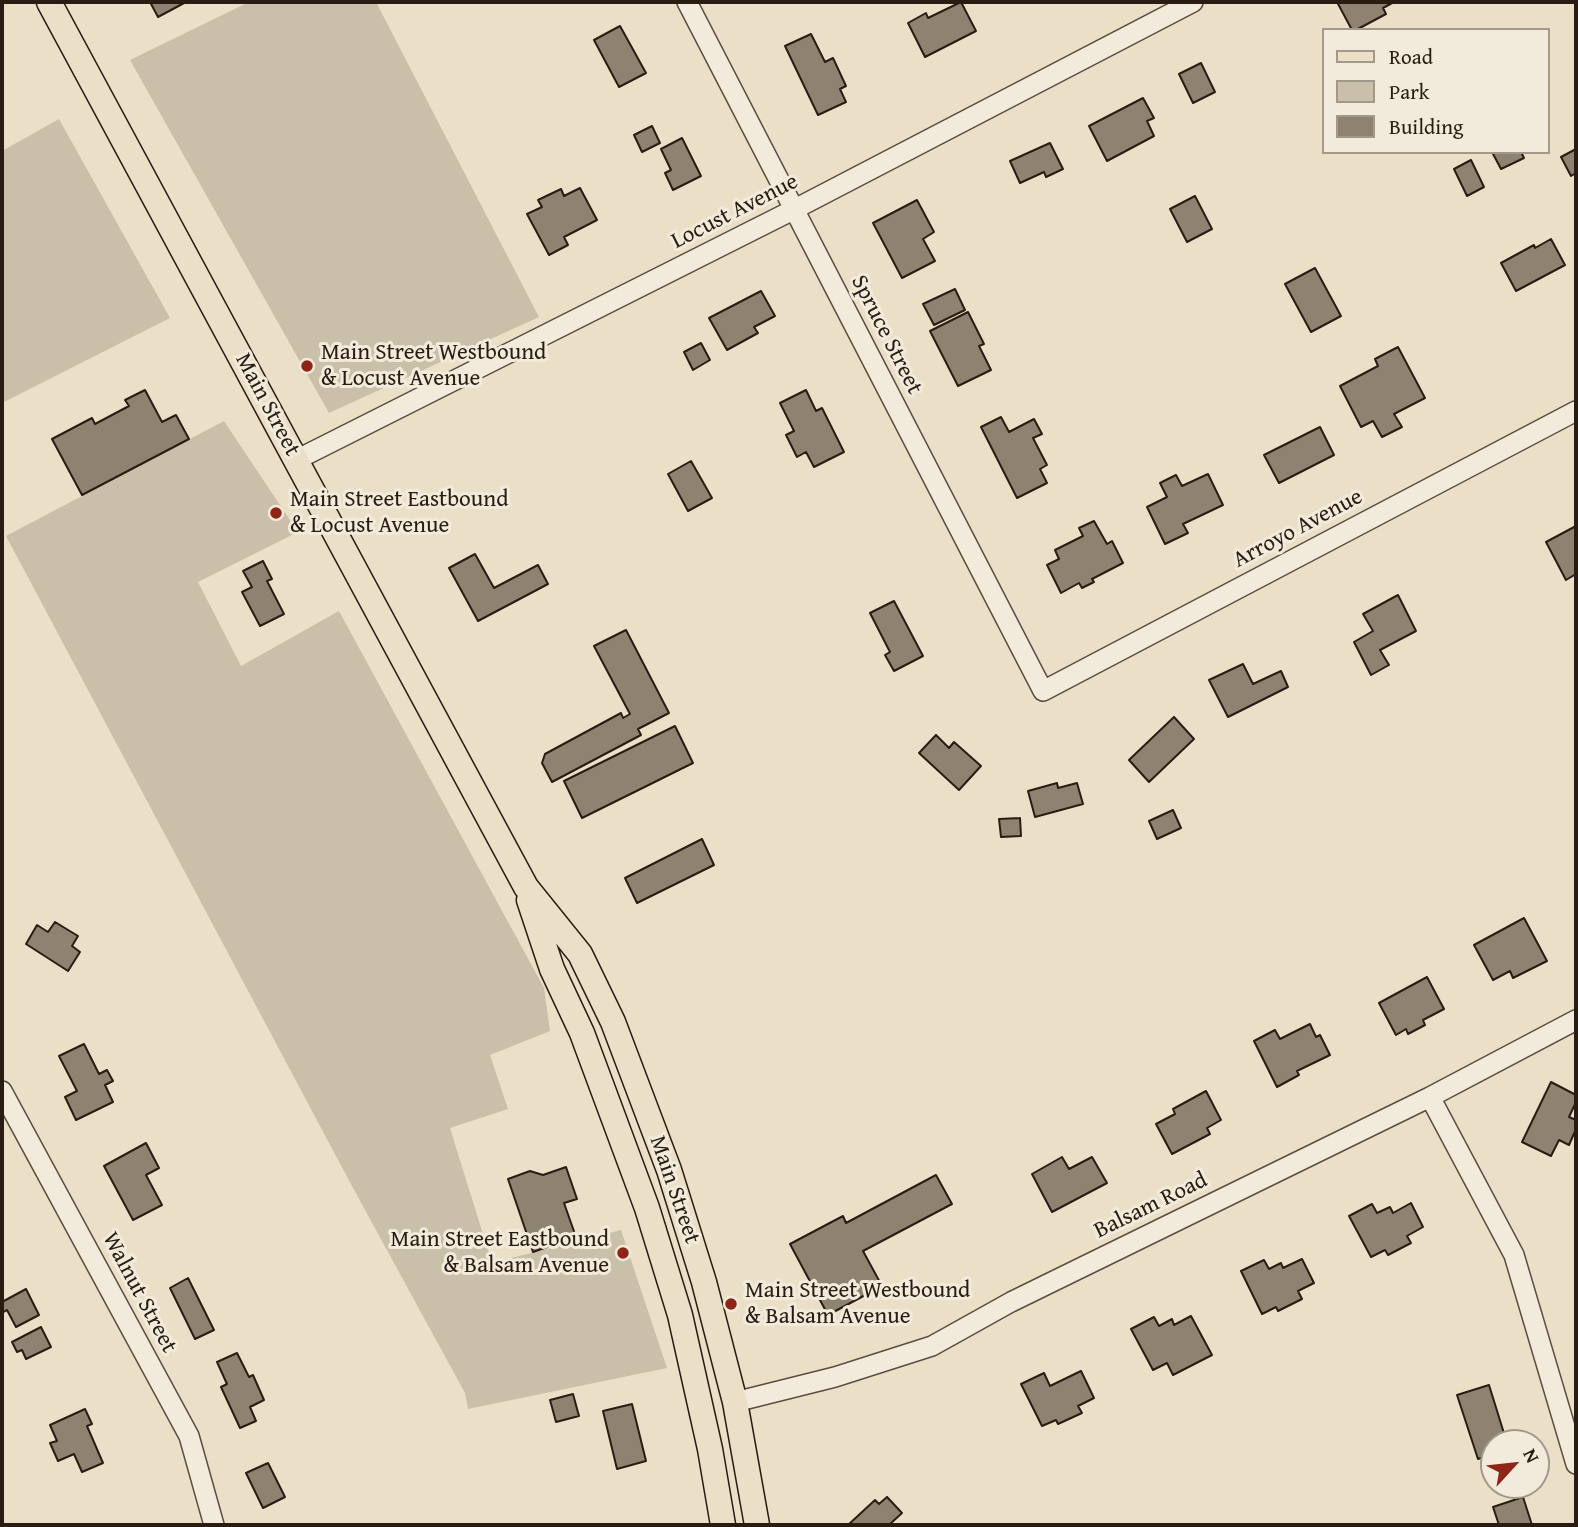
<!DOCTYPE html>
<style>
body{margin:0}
#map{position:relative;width:1578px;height:1527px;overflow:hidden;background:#ebe0c7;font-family:"Gentium Book Plus",serif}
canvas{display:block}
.frame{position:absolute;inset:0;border:4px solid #291d13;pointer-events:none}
.legend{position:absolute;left:1322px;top:28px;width:228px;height:126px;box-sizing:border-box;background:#f2ebdb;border:2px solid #a2998b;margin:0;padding:9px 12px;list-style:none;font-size:21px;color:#291d13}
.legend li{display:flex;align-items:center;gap:14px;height:35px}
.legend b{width:35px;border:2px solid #a2998b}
.north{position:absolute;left:1480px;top:1429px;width:70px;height:70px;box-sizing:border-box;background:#f2ebdb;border:2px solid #a2998b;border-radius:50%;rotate:63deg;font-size:19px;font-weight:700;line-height:28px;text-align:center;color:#291d13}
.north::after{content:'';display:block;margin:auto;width:24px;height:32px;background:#8f2418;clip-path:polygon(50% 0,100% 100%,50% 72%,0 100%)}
</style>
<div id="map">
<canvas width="1578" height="1527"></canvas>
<div class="frame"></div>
<ul class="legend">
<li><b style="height:9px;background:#ebe0c7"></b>Road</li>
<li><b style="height:19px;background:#cabfa8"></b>Park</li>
<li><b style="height:19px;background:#8e8271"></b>Building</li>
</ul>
<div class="north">N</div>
</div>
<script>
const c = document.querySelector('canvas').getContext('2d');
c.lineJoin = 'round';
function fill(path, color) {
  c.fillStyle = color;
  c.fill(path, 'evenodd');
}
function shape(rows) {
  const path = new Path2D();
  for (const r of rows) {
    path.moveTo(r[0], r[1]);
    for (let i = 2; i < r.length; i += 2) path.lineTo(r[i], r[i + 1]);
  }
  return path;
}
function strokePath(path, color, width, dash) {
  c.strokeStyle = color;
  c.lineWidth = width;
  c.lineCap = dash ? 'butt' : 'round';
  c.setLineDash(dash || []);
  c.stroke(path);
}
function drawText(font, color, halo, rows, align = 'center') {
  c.font = font + ' "Gentium Book Plus",serif';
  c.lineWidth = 6;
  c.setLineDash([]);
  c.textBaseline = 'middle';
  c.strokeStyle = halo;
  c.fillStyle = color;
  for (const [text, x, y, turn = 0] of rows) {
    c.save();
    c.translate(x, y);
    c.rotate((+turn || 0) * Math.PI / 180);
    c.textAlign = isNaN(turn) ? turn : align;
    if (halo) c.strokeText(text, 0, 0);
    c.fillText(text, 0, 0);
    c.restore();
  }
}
fill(shape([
 [249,2,376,2,539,317,329,413,130,60],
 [59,119,170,318,2,403,2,151],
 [224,421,298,532,198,582,241,666,339,611,544,988,550,1031,490,1055,508,1109,450,1128,492,1263,621,1230,667,1368,468,1409,465,1393,353,1188,6,536]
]), '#cabfa8');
const building = shape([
 [150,2,186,2,158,17,150,2],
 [961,2,976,31,925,57,908,23,926,13,928,18,961,2],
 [1337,2,1394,2,1383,8,1386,14,1356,30,1352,30,1337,2],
 [620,26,646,73,619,87,594,40,620,26],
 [811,34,825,62,833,58,846,86,840,89,846,102,818,115,785,46,811,34],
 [1201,63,1215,92,1193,103,1179,74,1201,63],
 [1143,98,1154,118,1147,121,1154,136,1107,161,1089,126,1143,98],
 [652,126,660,143,642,152,634,135,652,126],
 [682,138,701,176,673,190,665,173,671,170,661,149,682,138],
 [1050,143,1063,169,1046,177,1044,172,1020,183,1010,161,1050,143],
 [1576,149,1576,173,1571,176,1561,157,1576,149],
 [1492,152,1521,152,1524,158,1501,169,1492,152],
 [1471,160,1484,187,1467,196,1454,169,1471,160],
 [580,188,597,220,564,237,568,245,549,255,527,214,542,207,538,200,561,189,564,196,580,188],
 [1195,196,1212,229,1187,242,1170,209,1195,196],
 [917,200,934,232,923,239,935,261,902,278,873,223,917,200],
 [1551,239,1565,265,1516,291,1501,263,1534,245,1535,248,1551,239],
 [1315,268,1341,316,1311,332,1285,284,1315,268],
 [955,289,965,310,934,325,923,304,955,289],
 [761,291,775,316,754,327,758,333,727,350,709,318,761,291],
 [968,312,984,344,979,346,991,370,958,386,930,331,968,312],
 [701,343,710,360,693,370,684,352,701,343],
 [1398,347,1425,398,1394,414,1402,427,1382,437,1373,421,1361,427,1340,386,1378,366,1375,359,1398,347],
 [145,390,162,422,176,415,189,439,82,495,52,439,92,418,95,424,129,406,125,400,145,390],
 [806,390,816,411,822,408,844,452,814,467,806,452,797,457,786,435,794,431,780,403,806,390],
 [1001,417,1009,432,1034,419,1042,434,1033,438,1047,465,1040,469,1047,483,1017,498,981,427,1001,417],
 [1320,427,1334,455,1279,483,1264,455,1320,427],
 [691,461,712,498,688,511,668,474,691,461],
 [1208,474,1223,505,1183,524,1188,533,1165,544,1147,507,1167,497,1160,483,1176,475,1182,486,1208,474],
 [1094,521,1107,544,1112,541,1123,563,1092,579,1094,582,1082,588,1079,583,1061,593,1047,565,1059,559,1055,550,1083,536,1079,528,1094,521],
 [1576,526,1576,574,1566,580,1546,542,1576,526],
 [475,554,494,588,538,565,548,584,478,621,449,568,475,554],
 [263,561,272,579,267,581,284,614,260,626,242,592,252,587,243,571,263,561],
 [1398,595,1416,631,1380,650,1389,665,1371,675,1354,642,1373,631,1363,614,1398,595],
 [894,601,923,656,894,671,885,655,890,652,870,613,894,601],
 [626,630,669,713,638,729,641,735,552,782,542,763,545,754,621,713,623,718,630,714,594,646,626,630],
 [1243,664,1253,684,1281,671,1288,687,1228,717,1209,680,1243,664],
 [1174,717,1194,739,1149,782,1129,760,1174,717],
 [675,726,693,763,582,818,564,781,675,726],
 [936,735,949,748,954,742,981,766,959,790,919,753,936,735],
 [1057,783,1058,788,1077,783,1083,804,1035,817,1028,791,1057,783],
 [1173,810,1181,828,1157,839,1149,821,1173,810],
 [1020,818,1021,836,1001,837,999,819,1020,818],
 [702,839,714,865,637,903,625,878,702,839],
 [1524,918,1547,961,1513,978,1510,971,1493,980,1474,945,1524,918],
 [55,922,78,936,72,946,80,952,68,971,26,944,37,925,48,932,55,922],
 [1427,977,1444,1009,1423,1020,1425,1025,1408,1034,1406,1029,1396,1035,1379,1003,1427,977],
 [1310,1024,1316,1037,1320,1035,1330,1055,1297,1071,1299,1075,1277,1087,1254,1041,1275,1030,1280,1039,1310,1024],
 [84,1044,99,1074,107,1070,113,1081,105,1085,113,1102,76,1120,65,1097,77,1091,59,1056,84,1044],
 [1551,1082,1576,1095,1576,1102,1569,1117,1576,1120,1576,1129,1569,1145,1559,1140,1551,1156,1522,1142,1551,1082],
 [1206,1091,1221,1120,1207,1128,1210,1134,1172,1154,1156,1124,1175,1114,1173,1109,1206,1091],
 [146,1143,159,1168,146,1175,162,1205,133,1220,104,1166,146,1143],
 [1062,1157,1069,1169,1092,1157,1107,1183,1052,1212,1032,1174,1062,1157],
 [566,1167,577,1199,564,1203,576,1237,533,1252,508,1179,530,1171,543,1175,566,1167],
 [936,1175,952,1204,863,1251,882,1286,828,1315,790,1244,843,1216,846,1223,936,1175],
 [1411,1203,1423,1227,1407,1236,1411,1243,1388,1255,1385,1250,1371,1257,1349,1216,1372,1204,1377,1213,1390,1207,1393,1213,1411,1203],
 [1302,1259,1314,1283,1298,1291,1302,1299,1278,1311,1276,1307,1262,1314,1241,1271,1264,1260,1269,1269,1281,1263,1283,1268,1302,1259],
 [188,1278,214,1330,195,1339,170,1288,188,1278],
 [26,1289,39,1315,16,1327,7,1310,2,1313,2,1302,26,1289],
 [1191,1316,1212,1355,1173,1375,1167,1363,1153,1370,1131,1329,1154,1317,1159,1326,1172,1319,1174,1325,1191,1316],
 [41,1327,51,1347,26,1359,22,1350,17,1352,12,1342,41,1327],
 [237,1353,249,1377,253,1375,264,1400,250,1407,256,1421,240,1428,221,1387,227,1384,217,1362,237,1353],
 [1081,1371,1094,1398,1078,1406,1082,1413,1058,1424,1056,1420,1042,1426,1021,1384,1044,1373,1050,1386,1081,1371],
 [1489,1385,1507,1443,1494,1443,1494,1454,1478,1459,1457,1395,1489,1385],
 [573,1394,579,1416,556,1422,550,1400,573,1394],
 [632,1404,646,1461,617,1469,603,1411,632,1404],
 [85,1409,92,1424,87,1426,103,1463,82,1472,74,1454,58,1461,50,1443,57,1441,50,1425,85,1409],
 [268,1463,285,1497,263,1508,246,1473,268,1463],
 [887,1497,902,1513,889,1525,848,1525,875,1500,879,1504,887,1497],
 [1523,1497,1532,1525,1499,1525,1493,1507,1523,1497]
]);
fill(building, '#8e8271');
strokePath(building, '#291d13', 2);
const minor = shape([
 [687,2,1043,691,1576,411],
 [296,460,793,210,1193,2],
 [2,1091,189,1436,214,1525],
 [1430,1097,1514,1255,1576,1464],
 [735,1402,835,1377,932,1346,1011,1302,1430,1097,1576,1020]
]);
const major = shape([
 [49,2,526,887,580,954,613,1022,669,1170,704,1282,735,1402,757,1525],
 [529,900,552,969,582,1033,647,1208,680,1315,710,1449,723,1525]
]);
strokePath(minor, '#5a4e40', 22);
strokePath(major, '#291d13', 27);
strokePath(minor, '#f2ebdb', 19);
strokePath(major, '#ebe0c7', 24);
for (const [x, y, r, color] of [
 [307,366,7,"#8f2418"],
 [276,513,7,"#8f2418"],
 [623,1253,7,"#8f2418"],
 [731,1304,7,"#8f2418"]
]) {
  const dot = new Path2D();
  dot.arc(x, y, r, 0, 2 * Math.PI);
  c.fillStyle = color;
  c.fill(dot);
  strokePath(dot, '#f2ebdb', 2.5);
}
drawText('23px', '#291d13', '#f2ebdb', [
 ["Locust Avenue",735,212,-27],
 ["Spruce Street",886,335,63],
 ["Main Street",267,405,62],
 ["Arroyo Avenue",1298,529,-28],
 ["Main Street",674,1190,71],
 ["Balsam Road",1151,1206,-26],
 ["Walnut Street",139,1293,62]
]);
drawText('23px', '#291d13', '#f2ebdb', [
 ["Main Street Westbound",321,353],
 ["& Locust Avenue",321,379],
 ["Main Street Eastbound",290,500],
 ["& Locust Avenue",290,526],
 ["Main Street Eastbound",609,1240,"right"],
 ["& Balsam Avenue",609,1266,"right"],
 ["Main Street Westbound",745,1291],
 ["& Balsam Avenue",745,1317]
], 'left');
</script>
